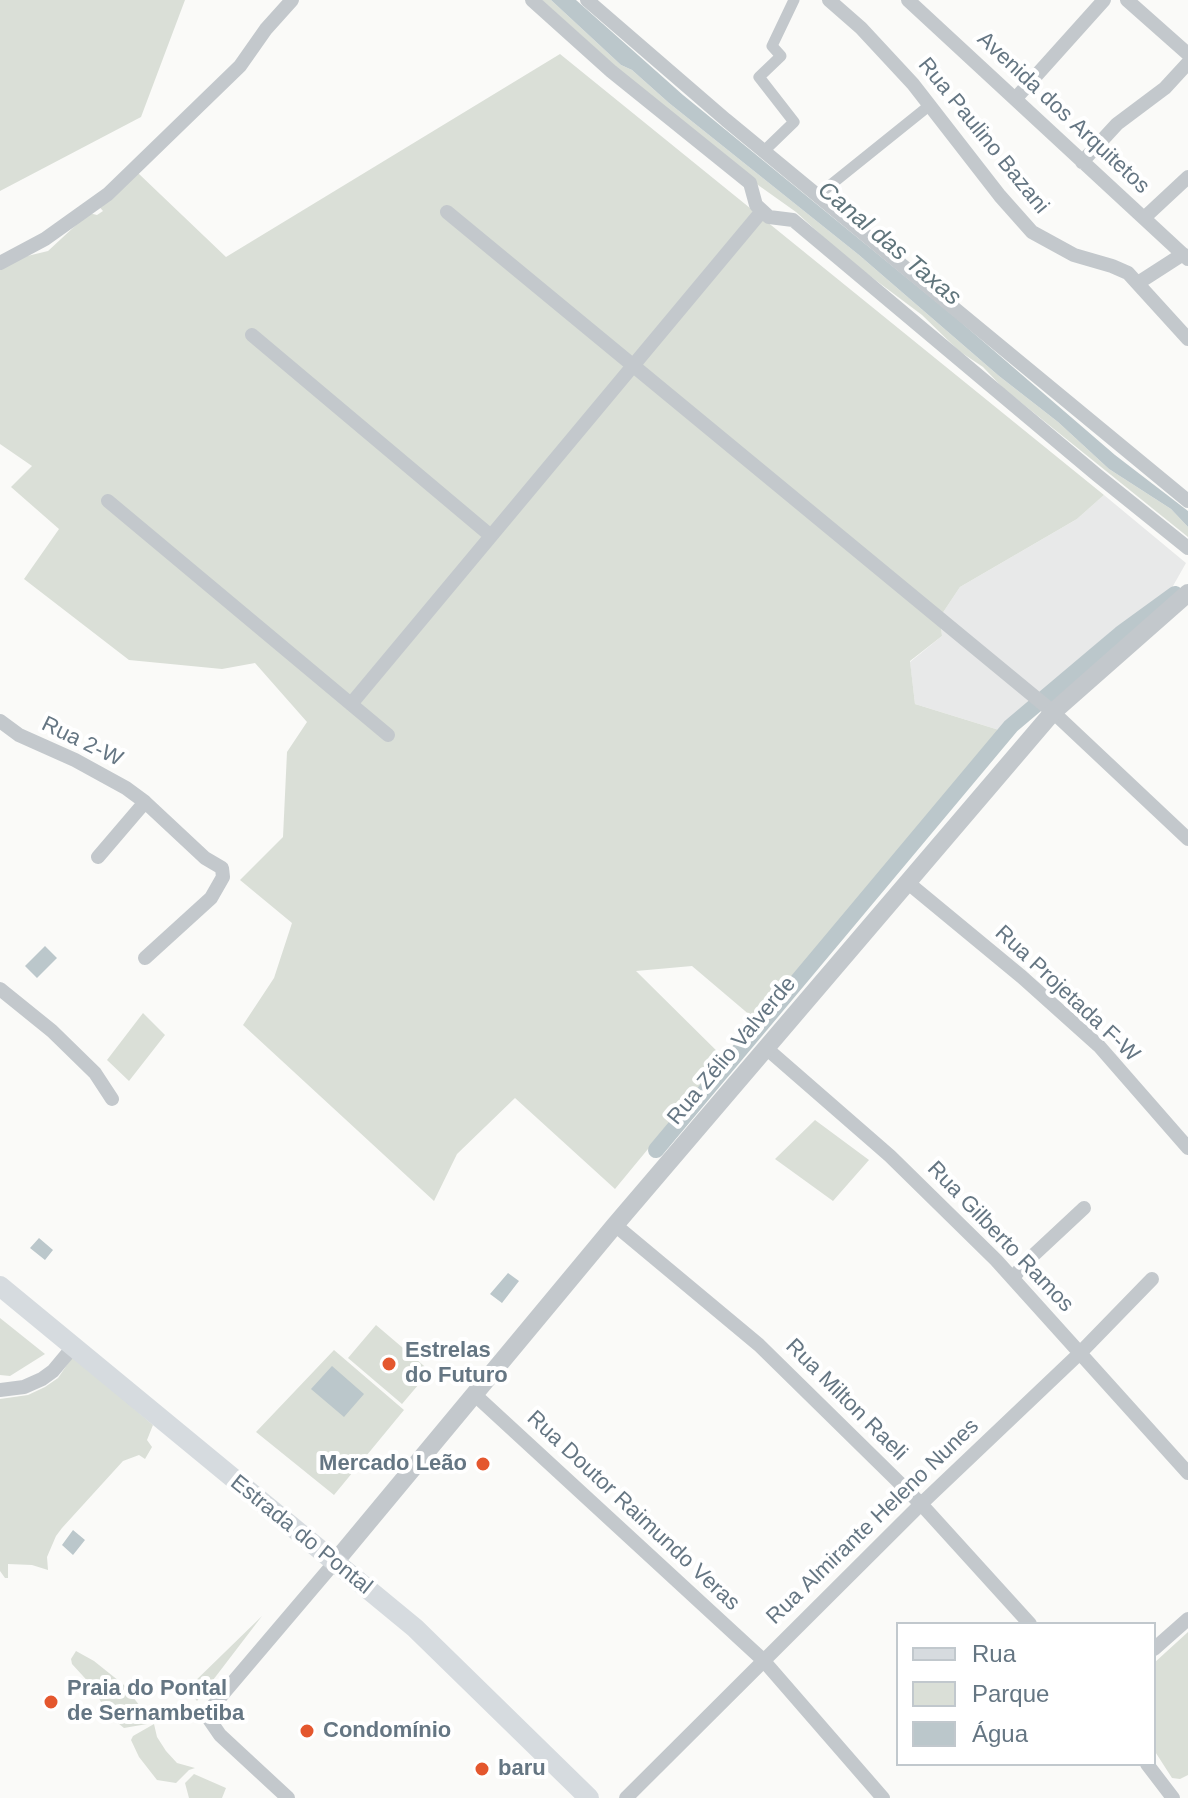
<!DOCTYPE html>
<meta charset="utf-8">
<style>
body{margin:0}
#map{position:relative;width:1188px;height:1798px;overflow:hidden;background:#fafaf8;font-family:Arial,sans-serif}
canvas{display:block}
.legend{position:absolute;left:896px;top:1622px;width:260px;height:144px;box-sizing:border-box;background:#fff;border:2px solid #c1c8cd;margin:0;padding:10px 14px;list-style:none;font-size:24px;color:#657683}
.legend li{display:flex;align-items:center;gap:16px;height:40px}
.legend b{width:40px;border:2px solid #c1c8cd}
</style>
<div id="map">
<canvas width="1188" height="1798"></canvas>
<ul class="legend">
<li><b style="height:10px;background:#d6dbdf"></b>Rua</li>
<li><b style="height:22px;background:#dadfd7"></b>Parque</li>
<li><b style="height:22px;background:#bbc7cb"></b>Água</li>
</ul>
</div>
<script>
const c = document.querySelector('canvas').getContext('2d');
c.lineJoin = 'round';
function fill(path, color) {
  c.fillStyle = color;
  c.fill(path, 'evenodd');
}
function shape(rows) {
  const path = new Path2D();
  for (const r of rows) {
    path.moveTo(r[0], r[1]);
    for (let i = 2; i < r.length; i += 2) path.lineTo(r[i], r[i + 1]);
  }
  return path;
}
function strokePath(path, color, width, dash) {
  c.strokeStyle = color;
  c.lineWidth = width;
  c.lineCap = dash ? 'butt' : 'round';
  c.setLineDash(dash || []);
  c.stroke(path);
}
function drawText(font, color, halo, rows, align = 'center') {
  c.font = font + ' Arial,sans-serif';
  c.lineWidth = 8;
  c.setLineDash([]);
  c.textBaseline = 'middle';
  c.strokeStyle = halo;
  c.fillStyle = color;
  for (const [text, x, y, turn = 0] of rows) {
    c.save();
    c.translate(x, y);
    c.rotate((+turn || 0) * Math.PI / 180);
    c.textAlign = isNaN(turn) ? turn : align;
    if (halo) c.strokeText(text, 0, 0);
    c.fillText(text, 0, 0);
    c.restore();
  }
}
fill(shape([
 [1104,495,1186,563,1169,593,1115,628,999,730,915,704,910,662,942,636,940,617,960,587,1077,519]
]), '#e8e9e9');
fill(shape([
 [0,0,185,0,141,117,0,191],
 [542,0,551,0,621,65,632,70,669,103,859,255,999,376,1058,422,1109,469,1171,509,1188,527,1188,537,1003,388,983,367,959,351,922,315,846,258,796,212,758,185,645,93],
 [560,54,1104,495,1077,519,960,587,940,617,942,636,910,661,915,704,999,730,758,1022,692,966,636,971,734,1068,659,1157,648,1149,615,1189,515,1098,457,1154,434,1201,243,1025,274,978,292,923,240,880,283,837,287,752,307,722,255,663,222,669,129,660,24,579,59,529,11,487,32,466,0,444,0,270,19,258,48,251,89,213,97,215,103,211,96,203,138,173,226,257],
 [143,1013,165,1035,129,1081,107,1060],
 [815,1120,869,1160,833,1201,775,1159],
 [0,1318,45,1354,10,1376,0,1375],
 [376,1325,430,1371,402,1404,348,1358],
 [334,1350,404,1410,334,1495,256,1432],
 [73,1356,153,1425,147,1440,152,1447,145,1459,139,1455,123,1461,62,1528,56,1536,47,1557,48,1570,32,1565,8,1564,8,1578,5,1578,0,1571,0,1399,28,1395,45,1387,58,1378],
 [262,1616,197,1701,187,1689],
 [1188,1632,1188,1775,1180,1779,1172,1778,1154,1750,1154,1663],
 [76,1651,94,1661,124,1685,145,1713,147,1724,124,1728,108,1715,93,1687,72,1664,71,1659],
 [154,1724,157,1737,166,1751,177,1763,195,1768,189,1770,176,1783,157,1780,139,1757,131,1740,133,1736],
 [194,1774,226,1788,222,1798,189,1798,185,1783]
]), '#dadfd7');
fill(shape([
 [551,0,576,0,683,95,956,318,1115,455,1188,511,1188,527,1171,509,1109,469,1058,422,999,376,859,255,669,103,632,70,621,65],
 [45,946,57,958,37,978,25,966],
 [39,1238,53,1250,45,1260,30,1248],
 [508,1273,519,1281,502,1303,490,1294],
 [332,1366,364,1394,344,1417,311,1389],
 [73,1530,85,1540,73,1555,62,1545]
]), '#bbc7cb');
strokePath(shape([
 [656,1150,1011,726,1120,634,1175,594]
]), '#bbc7cb', 16);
strokePath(shape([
 [764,151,794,122,759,77,781,56,772,46,794,0],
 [818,195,930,105]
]), '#c3c8cc', 11);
strokePath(shape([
 [532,0,611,71,750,183,756,205,769,217,793,220,1097,475,1188,548],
 [587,0,726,120,1188,501],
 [829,0,861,28,913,84,1000,196,1032,232,1074,255,1112,266,1128,273,1188,339],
 [908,0,1188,259],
 [1127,0,1188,54],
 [1016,98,1104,0],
 [1082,162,1117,124,1165,88,1188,63],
 [447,212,1053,712,1188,839],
 [1144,218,1188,177],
 [0,263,45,239,108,194,240,66,266,29,292,0],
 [1138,283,1183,254],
 [252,335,491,536],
 [108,501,388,735],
 [351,704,762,211],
 [0,721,19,735,75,760,126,788,145,802,98,857],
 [907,882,1022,977,1099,1046,1188,1148],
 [145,958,211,898,223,877,222,868,205,858,145,802],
 [0,989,52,1031,95,1073,112,1099],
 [766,1048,890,1156,996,1260,1188,1473],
 [615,1225,759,1345,921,1504,1030,1624],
 [1013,1278,1025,1263,1084,1208],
 [0,1390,24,1387,42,1379,53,1371,73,1347],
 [474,1394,763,1660,883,1798],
 [1154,1649,1188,1619],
 [1147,1764,1173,1798],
 [288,1798,220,1735,209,1719,213,1706,222,1695,335,1562],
 [626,1798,921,1504,1081,1352,1152,1279]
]), '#c3c8cc', 14);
strokePath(shape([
 [335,1562,615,1225,1053,712,1188,593]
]), '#c3c8cc', 18);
strokePath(shape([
 [0,1286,415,1628,589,1798]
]), '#d6dbdf', 20);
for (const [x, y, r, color] of [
 [389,1364,8,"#e4572e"],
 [483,1464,8,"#e4572e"],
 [51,1702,8,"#e4572e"],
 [307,1731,8,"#e4572e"],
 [482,1769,8,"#e4572e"]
]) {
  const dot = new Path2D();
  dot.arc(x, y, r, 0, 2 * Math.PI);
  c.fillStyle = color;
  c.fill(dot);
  strokePath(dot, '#fff', 3);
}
drawText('22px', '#657683', '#fff', [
 ["Avenida dos Arquitetos",1063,113,43],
 ["Rua Paulino Bazani",983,136,51],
 ["Rua 2-W",82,742,26],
 ["Rua Projetada F-W",1067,994,43],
 ["Rua Zélio Valverde",732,1051,-50],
 ["Rua Gilberto Ramos",1000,1237,46],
 ["Rua Milton Raeli",846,1400,45],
 ["Rua Doutor Raimundo Veras",633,1511,43],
 ["Rua Almirante Heleno Nunes",873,1522,-44],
 ["Estrada do Pontal",301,1535,39]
]);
drawText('bold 22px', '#657683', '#fff', [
 ["Estrelas",405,1351],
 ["do Futuro",405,1376],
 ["Mercado Leão",467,1464,"right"],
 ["Praia do Pontal",67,1689],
 ["de Sernambetiba",67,1714],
 ["Condomínio",323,1731],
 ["baru",498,1769]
], 'left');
drawText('italic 24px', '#60757c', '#fff', [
 ["Canal das Taxas",889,244,40]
]);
</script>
